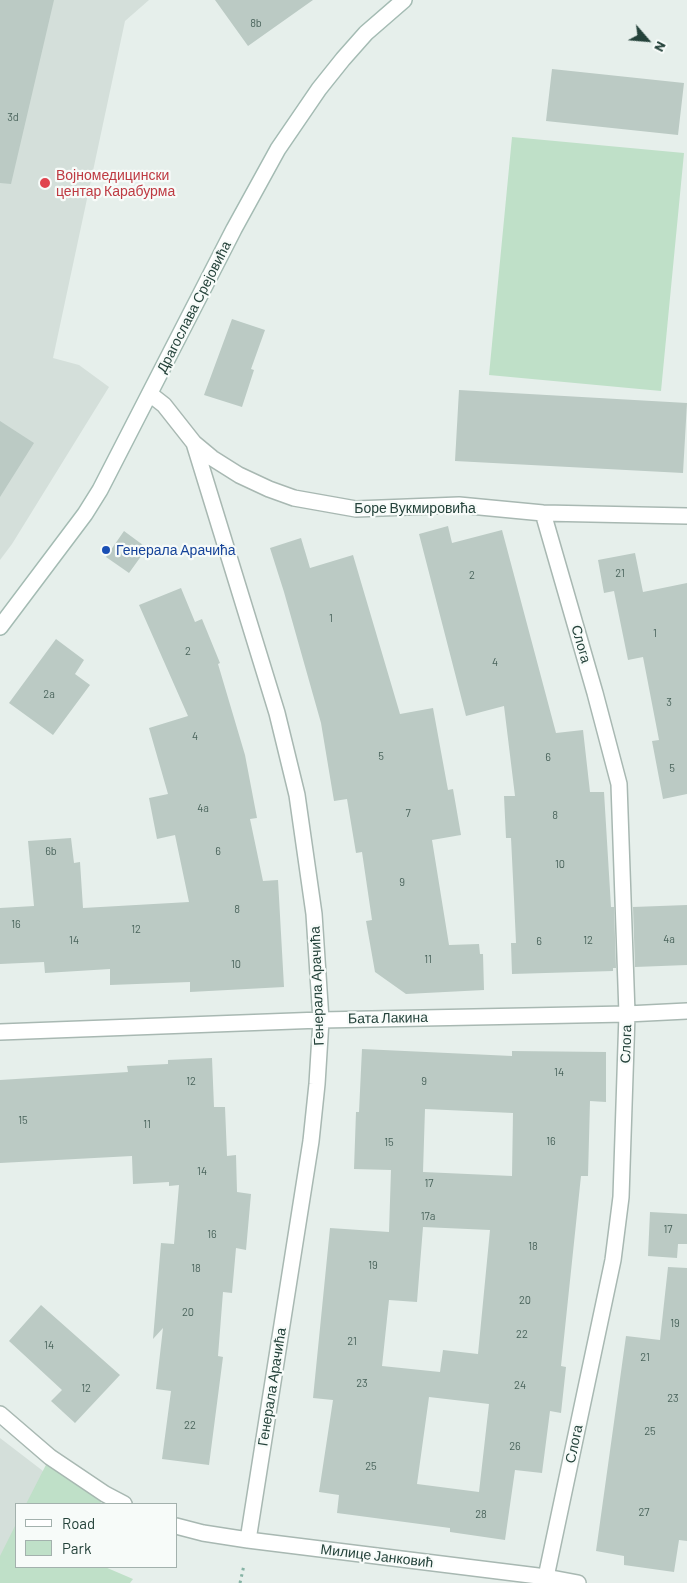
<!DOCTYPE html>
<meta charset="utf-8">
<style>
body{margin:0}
#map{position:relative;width:687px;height:1583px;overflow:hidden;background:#e6efeb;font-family:Barlow,sans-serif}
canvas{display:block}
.legend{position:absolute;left:15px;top:1503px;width:162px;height:65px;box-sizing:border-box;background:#f7fbf9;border:1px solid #a3b1ad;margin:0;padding:6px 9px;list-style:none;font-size:15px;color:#24423a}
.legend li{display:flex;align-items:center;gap:10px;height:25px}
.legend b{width:25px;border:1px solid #a3b1ad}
.north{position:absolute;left:622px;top:15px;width:50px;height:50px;-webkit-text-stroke:4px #f7fbf9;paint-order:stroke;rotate:117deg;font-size:14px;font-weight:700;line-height:20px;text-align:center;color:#24423a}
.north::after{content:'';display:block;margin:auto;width:18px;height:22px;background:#24423a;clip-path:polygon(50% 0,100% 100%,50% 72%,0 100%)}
</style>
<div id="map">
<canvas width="687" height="1583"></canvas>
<ul class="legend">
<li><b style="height:6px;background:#fff"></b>Road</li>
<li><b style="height:14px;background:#bfe0c8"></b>Park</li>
</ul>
<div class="north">N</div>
</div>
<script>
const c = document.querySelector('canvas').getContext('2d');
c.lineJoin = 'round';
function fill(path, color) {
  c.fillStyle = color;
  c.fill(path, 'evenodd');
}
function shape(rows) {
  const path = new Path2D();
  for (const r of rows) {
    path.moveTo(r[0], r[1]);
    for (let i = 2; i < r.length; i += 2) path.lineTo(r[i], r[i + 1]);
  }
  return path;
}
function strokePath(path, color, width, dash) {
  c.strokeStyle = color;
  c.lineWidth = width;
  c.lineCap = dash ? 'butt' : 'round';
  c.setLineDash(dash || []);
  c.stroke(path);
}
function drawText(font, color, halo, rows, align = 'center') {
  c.font = font + ' Barlow,sans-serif';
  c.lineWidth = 4.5;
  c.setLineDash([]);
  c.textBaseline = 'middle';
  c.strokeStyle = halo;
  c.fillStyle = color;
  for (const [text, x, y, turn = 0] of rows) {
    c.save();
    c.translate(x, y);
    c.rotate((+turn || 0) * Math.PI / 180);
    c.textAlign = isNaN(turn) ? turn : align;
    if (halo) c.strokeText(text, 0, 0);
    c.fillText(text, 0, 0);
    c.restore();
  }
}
fill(shape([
 [0,0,149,0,125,21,53,358,79,365,109,387,12,544,0,560],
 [0,1438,86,1504,16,1504,16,1567,0,1583]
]), '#d4dfda');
fill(shape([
 [512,137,684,153,661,391,489,375],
 [50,1457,105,1494,100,1504,26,1504],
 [16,1524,16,1567,105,1567,133,1579,130,1583,0,1583,0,1556]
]), '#bfe0c8');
fill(shape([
 [0,0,54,0,11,184,0,183],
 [215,0,313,0,248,46],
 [552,69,684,83,678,135,546,121],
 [232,319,265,330,251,369,254,370,242,407,204,395],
 [459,390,687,403,683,473,455,461],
 [0,421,34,443,0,497],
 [448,526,452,543,502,530,556,733,583,730,590,792,604,792,611,907,614,907,616,968,613,968,613,971,512,974,511,943,516,943,514,899,511,838,506,838,504,796,515,796,504,706,466,716,419,534],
 [124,531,147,548,129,573,106,557],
 [301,538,310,568,353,555,400,714,433,708,448,790,453,789,461,835,432,840,449,945,479,944,480,954,483,954,484,990,406,994,375,972,366,921,372,920,362,852,356,853,347,799,334,801,321,723,284,592,270,548],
 [635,553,643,592,687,583,687,794,663,799,652,741,659,740,643,657,628,660,614,591,604,593,598,560],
 [181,588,195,622,202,619,220,663,218,664,245,755,257,818,250,819,263,881,278,880,284,987,190,992,190,982,110,985,110,969,45,973,44,962,0,964,0,908,34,906,28,841,71,838,74,863,80,862,83,908,189,902,175,835,157,839,149,798,168,794,149,728,188,716,139,605],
 [56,639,84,660,75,674,90,685,53,735,9,703],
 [687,905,687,965,635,967,633,907],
 [362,1049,512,1056,512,1051,606,1052,606,1102,590,1101,588,1176,581,1176,561,1366,566,1367,561,1413,550,1411,542,1473,515,1470,505,1540,450,1532,450,1528,337,1513,339,1495,319,1492,333,1400,313,1398,330,1228,389,1232,391,1170,354,1169,356,1112,359,1112],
 [425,1109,513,1113,512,1176,423,1172],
 [423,1227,490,1230,478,1354,443,1350,440,1372,382,1366,389,1300,417,1302],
 [429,1397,489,1404,479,1492,417,1484],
 [212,1058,214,1107,225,1107,227,1156,236,1155,237,1192,251,1194,246,1250,236,1248,232,1293,223,1292,218,1356,223,1357,209,1465,162,1459,171,1391,156,1389,163,1328,153,1339,161,1243,174,1244,179,1185,169,1186,169,1182,133,1184,132,1156,0,1163,0,1080,128,1072,127,1066,168,1064,168,1060],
 [650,1212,687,1214,687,1244,678,1244,677,1258,648,1256],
 [668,1267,687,1268,687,1541,679,1540,674,1572,624,1565,624,1556,596,1551,626,1336,660,1340],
 [41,1305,120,1375,75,1423,51,1401,62,1390,9,1341]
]), '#bbcac4');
const minor = shape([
 [150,394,164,405,194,443,212,458,239,475,269,489,294,498,356,509,459,505,543,513,687,516],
 [194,443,277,713,297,795,314,914,321,1020,317,1084,311,1141,248,1540],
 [543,513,595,693,619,784,627,1014,621,1197,613,1260,546,1577],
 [0,1032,321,1020,627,1014,687,1011],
 [0,1414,50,1457,105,1494,124,1504],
 [176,1526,203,1533,248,1540,546,1577,578,1583]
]);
const secondary = shape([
 [0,627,85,514,100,490,234,229,278,149,319,89,343,59,366,33,404,0]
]);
strokePath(minor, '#a8b8b2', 18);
strokePath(secondary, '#a4bbb3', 18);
strokePath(shape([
 [240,1583,244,1565]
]), '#86b3a5', 3, [2.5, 4]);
strokePath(minor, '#fff', 15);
strokePath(secondary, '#fff', 15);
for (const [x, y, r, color] of [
 [45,183,6,"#e0444e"],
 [106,550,5,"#1a4fb4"]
]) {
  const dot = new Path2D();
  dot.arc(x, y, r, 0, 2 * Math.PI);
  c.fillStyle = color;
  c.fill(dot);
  strokePath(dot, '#f7fbf9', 2);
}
drawText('11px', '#4a645c', null, [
 ["8b",256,23],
 ["3d",13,117],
 ["21",620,573],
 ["2",472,575],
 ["1",331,618],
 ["1",655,633],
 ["2",188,651],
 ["4",495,662],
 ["2a",49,694],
 ["3",669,702],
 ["4",195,736],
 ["5",381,756],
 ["6",548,757],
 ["5",672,768],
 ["4a",203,808],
 ["7",408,813],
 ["8",555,815],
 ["6b",51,851],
 ["6",218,851],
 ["10",560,864],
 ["9",402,882],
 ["8",237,909],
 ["16",16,924],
 ["12",136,929],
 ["4a",669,939],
 ["14",74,940],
 ["12",588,940],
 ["6",539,941],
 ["11",428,959],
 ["10",236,964],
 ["14",559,1072],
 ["12",191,1081],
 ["9",424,1081],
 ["15",23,1120],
 ["11",147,1124],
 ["16",551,1141],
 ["15",389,1142],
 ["14",202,1171],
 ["17",429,1183],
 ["17a",428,1216],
 ["17",668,1229],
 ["16",212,1234],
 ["18",533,1246],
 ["19",373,1265],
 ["18",196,1268],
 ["20",525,1300],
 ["20",188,1312],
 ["19",675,1323],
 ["22",522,1334],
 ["21",352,1341],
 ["14",49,1345],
 ["21",645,1357],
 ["23",362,1383],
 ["24",520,1385],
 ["12",86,1388],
 ["23",673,1398],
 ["22",190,1425],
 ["25",650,1431],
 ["26",515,1446],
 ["25",371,1466],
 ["27",644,1512],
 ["28",481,1514]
]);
drawText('14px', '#be3a42', '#f7fbf9', [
 ["Војномедицински",56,175],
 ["центар Карабурма",56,191]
], 'left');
drawText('14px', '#24423a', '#f7fbf9', [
 ["Драгослава Срејовића",194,307,-63],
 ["Боре Вукмировића",415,508],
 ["Слога",581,644,74],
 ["Генерала Арачића",317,986,-92],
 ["Бата Лакина",388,1018,-1],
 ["Слога",626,1044,-88],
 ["Генерала Арачића",272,1387,-81],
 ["Слога",574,1444,-78],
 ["Милице Јанковић",377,1556,7]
]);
drawText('14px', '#164399', '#f7fbf9', [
 ["Генерала Арачића",116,550]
], 'left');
</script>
